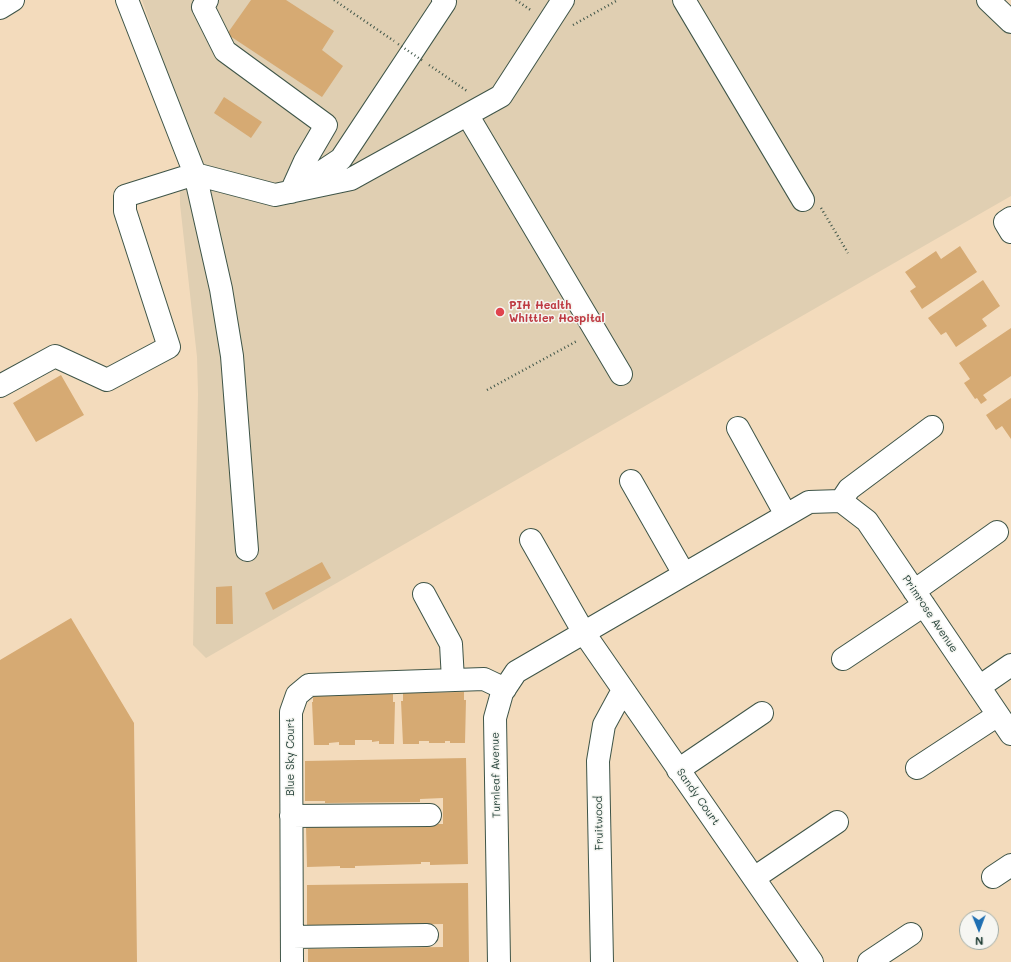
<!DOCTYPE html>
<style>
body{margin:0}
#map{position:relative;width:1011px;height:962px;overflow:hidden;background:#f3dbbc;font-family:Mali,sans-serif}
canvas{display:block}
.north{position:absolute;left:959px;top:910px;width:40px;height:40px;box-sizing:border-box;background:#f6f6f2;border:1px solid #a0aca6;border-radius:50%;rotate:179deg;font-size:11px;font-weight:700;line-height:16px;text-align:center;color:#1f3d34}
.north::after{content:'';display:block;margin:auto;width:14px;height:18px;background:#1f6fb2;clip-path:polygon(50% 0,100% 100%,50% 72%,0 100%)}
</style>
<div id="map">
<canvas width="1011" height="962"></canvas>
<div class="north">N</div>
</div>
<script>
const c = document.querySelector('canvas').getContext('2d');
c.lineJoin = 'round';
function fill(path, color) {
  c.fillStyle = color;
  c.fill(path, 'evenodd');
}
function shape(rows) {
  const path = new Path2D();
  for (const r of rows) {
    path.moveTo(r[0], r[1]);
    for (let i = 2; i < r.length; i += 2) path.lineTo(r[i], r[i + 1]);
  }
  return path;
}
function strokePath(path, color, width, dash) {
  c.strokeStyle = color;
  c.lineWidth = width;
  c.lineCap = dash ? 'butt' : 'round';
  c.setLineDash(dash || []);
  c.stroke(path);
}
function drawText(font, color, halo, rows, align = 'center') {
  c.font = font + ' Mali,sans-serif';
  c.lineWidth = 3;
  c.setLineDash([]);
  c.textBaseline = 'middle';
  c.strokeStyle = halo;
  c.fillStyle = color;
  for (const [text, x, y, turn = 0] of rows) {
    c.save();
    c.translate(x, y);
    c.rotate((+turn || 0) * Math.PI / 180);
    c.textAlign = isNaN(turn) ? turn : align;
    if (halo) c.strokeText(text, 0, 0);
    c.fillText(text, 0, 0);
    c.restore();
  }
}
fill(shape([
 [142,0,995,0,1011,14,1011,196,206,658,193,645,198,394,197,357,180,204,179,106]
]), '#e0cfb2');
fill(shape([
 [251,0,286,0,334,31,322,50,343,66,322,97,227,34],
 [224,97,262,122,251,138,214,113],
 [960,246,977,272,922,309,910,291,916,287,905,272,936,251,941,259],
 [983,280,1000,306,982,319,987,326,956,347,946,332,941,335,928,318],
 [1011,328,1011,376,983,395,987,400,981,404,977,398,975,399,964,383,970,379,959,363],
 [61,375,84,415,36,442,13,403],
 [1011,398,1011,439,1002,426,996,430,986,415],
 [322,562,331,578,273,610,265,593],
 [232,586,233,624,216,624,216,587],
 [71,618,134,723,137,962,0,962,0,660],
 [464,692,464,700,466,700,465,743,450,743,450,741,445,741,445,743,429,743,429,741,419,741,419,744,403,744,401,701,403,701,403,693],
 [393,693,393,702,395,702,394,744,379,744,379,741,372,742,372,740,355,740,355,745,339,745,339,742,329,743,329,745,314,745,312,702,313,702,313,694],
 [466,758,468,864,430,865,430,862,421,862,421,864,355,866,355,868,340,868,340,866,307,867,306,827,341,827,341,824,443,824,443,798,420,799,420,802,325,803,325,801,305,801,305,761],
 [468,883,469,962,308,962,308,949,443,947,443,924,307,926,307,885]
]), '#d6aa73');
const minor = shape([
 [127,0,195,174,221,289,232,356,247,550],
 [207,0,203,7,225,51,326,125,305,161,291,192],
 [684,0,803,200],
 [988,0,1011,22],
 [0,8,13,0],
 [468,116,621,374],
 [302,185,341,159,445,2,443,0],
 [1011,218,1005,222,1011,232],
 [0,386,55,356,107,380,169,347,125,211,125,196,195,174,275,195,351,179,501,96,563,0],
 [738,428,786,515],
 [631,481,684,574],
 [841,501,867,521,1011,734],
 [841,501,849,489,932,427],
 [531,540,584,633,812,962],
 [914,591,997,532],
 [424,594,451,644,453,680],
 [843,659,924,605],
 [979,687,1011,665],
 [917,768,998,715],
 [678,770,762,713],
 [291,816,430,815],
 [993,877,1011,865],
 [754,878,837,822],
 [292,937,427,935],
 [292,962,291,712,297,695,309,685,484,679,505,689],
 [499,962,495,718,502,693,516,672,809,502,841,501],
 [602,962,598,761,604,725,623,690],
 [869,962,911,934]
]);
strokePath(minor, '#3f5548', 24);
strokePath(shape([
 [334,0,394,41],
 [516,0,532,11],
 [573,25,618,0],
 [429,65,467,91],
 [821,208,848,253],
 [487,390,577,341]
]), '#3f5548', 2.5, [1, 3]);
strokePath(minor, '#fff', 22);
strokePath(shape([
 [398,44,423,61]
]), '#3f5548', 2.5, [1, 3]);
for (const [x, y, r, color] of [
 [500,312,5,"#e0444e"]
]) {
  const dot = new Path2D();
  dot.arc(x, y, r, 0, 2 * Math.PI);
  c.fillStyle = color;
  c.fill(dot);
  strokePath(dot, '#f6f6f2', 1.5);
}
drawText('bold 11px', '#be3a42', '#f6f6f2', [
 ["PIH Health",509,306],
 ["Whittier Hospital",509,319]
], 'left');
drawText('11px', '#1f3d34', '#f6f6f2', [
 ["Primrose Avenue",930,614,56],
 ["Blue Sky Court",291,757,-90],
 ["Turnleaf Avenue",496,775,-91],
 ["Sandy Court",698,797,55],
 ["Fruitwood",599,823,-91]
]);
</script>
